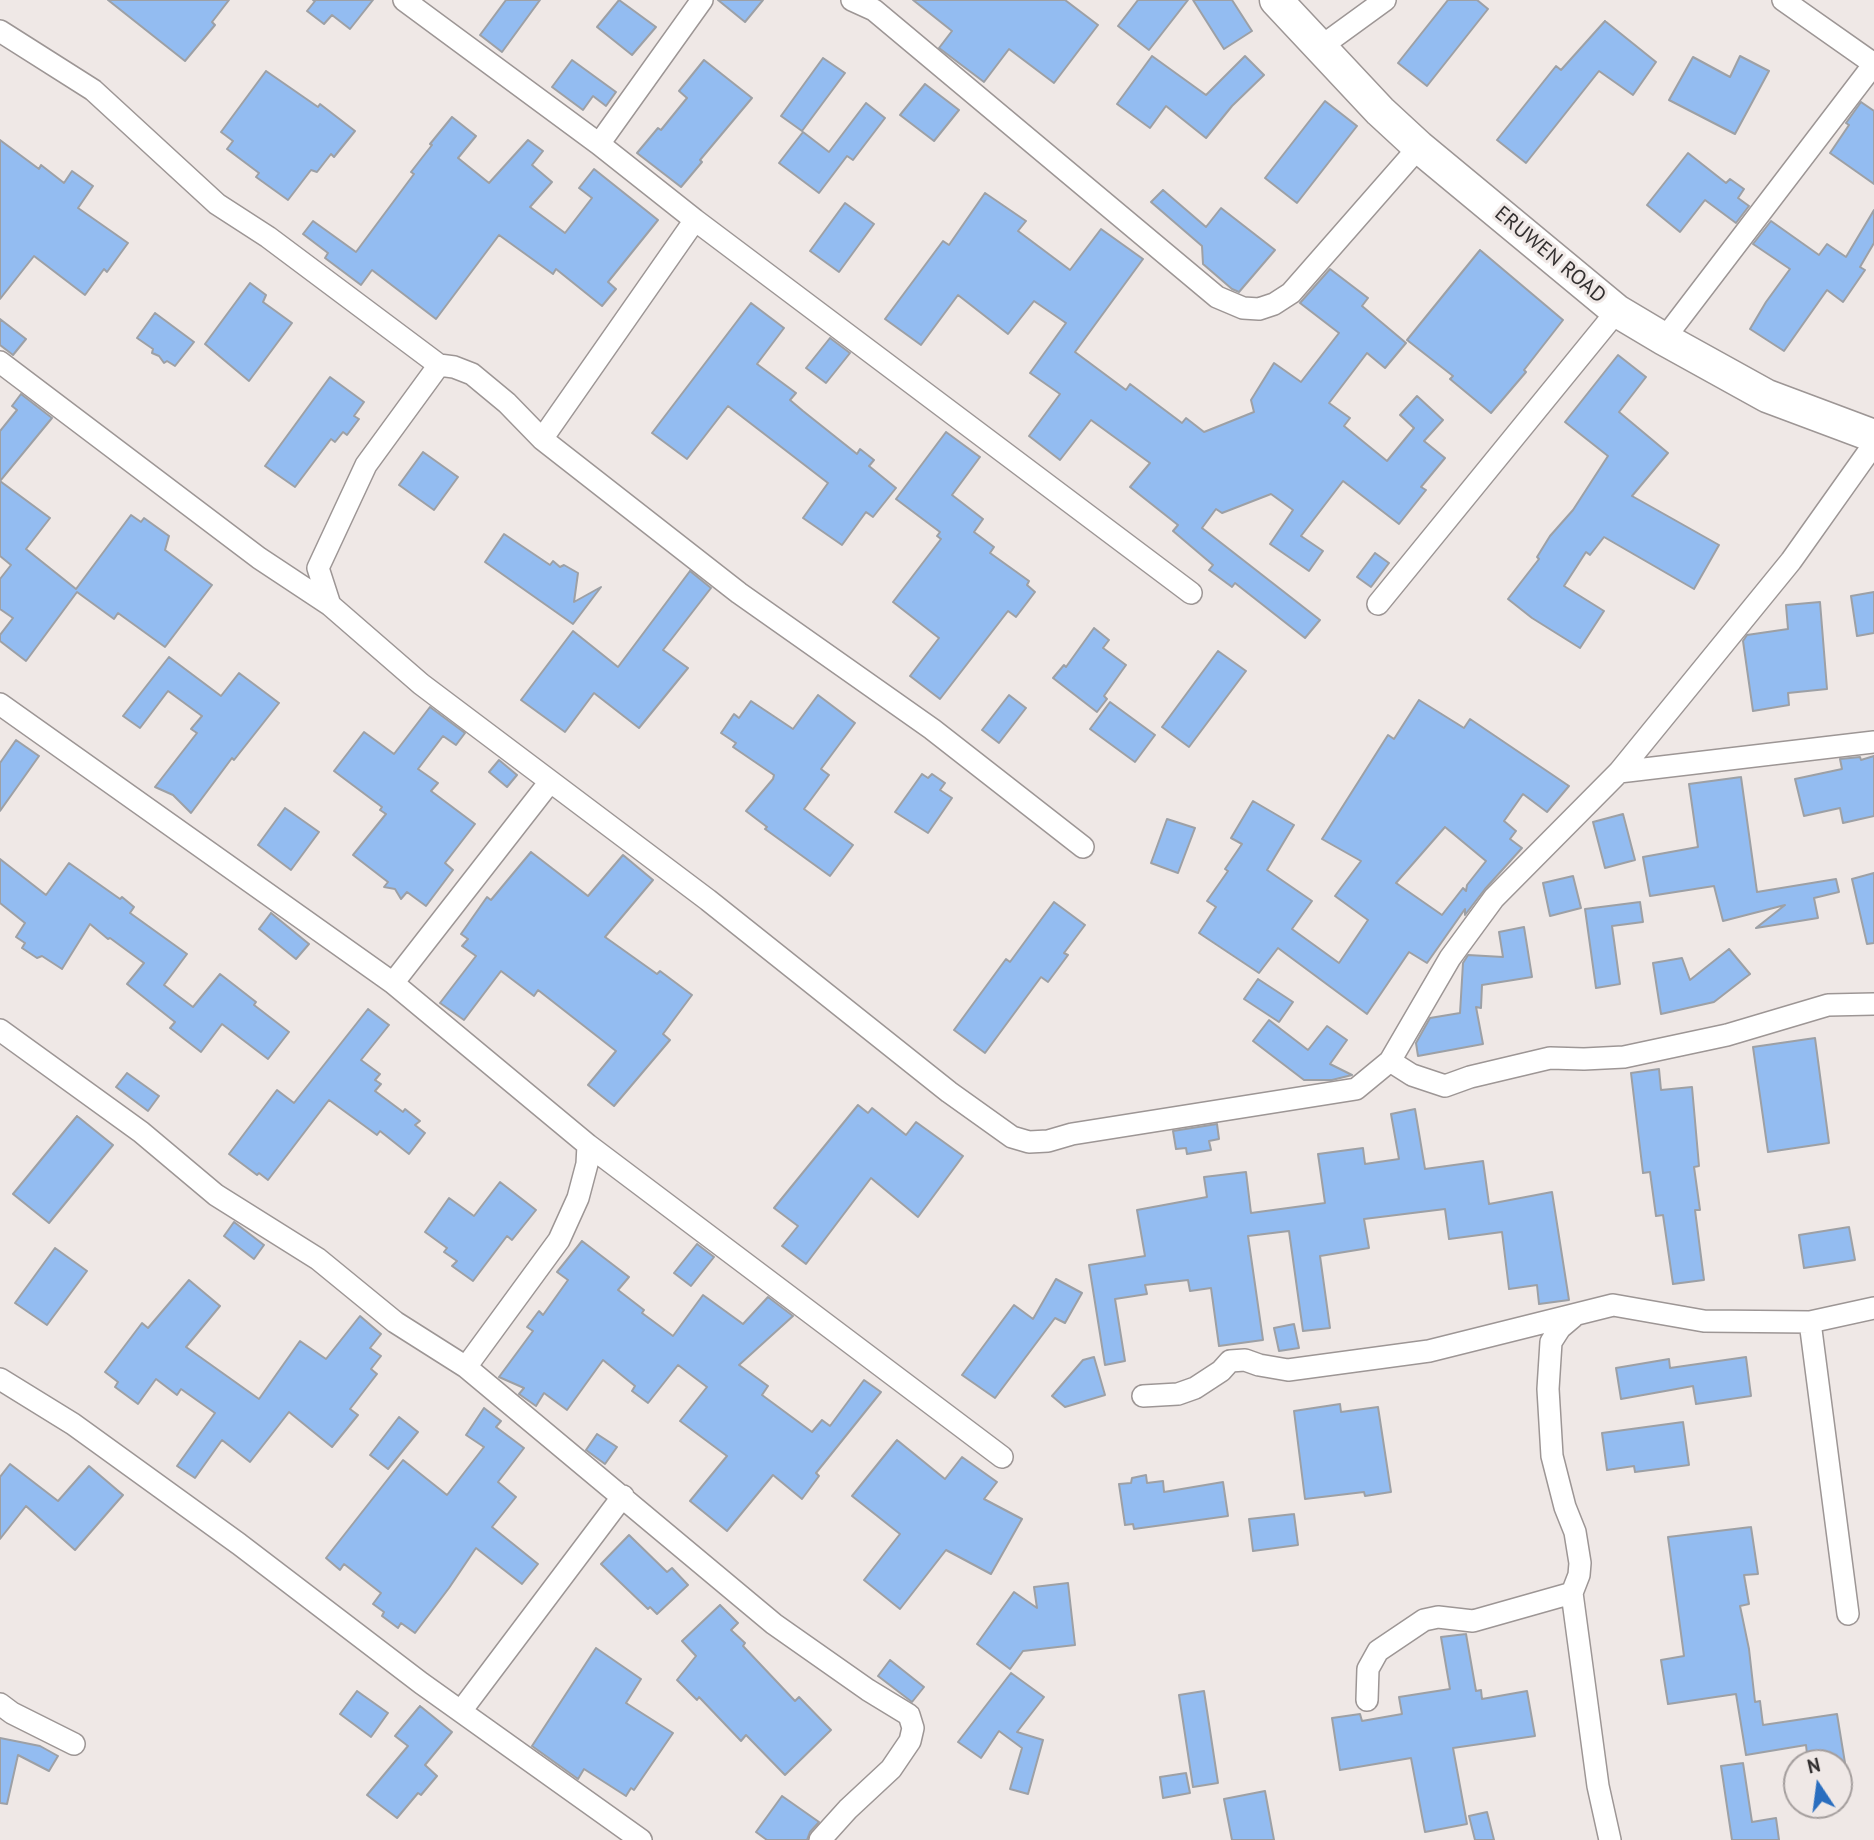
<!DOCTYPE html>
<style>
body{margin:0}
#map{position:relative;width:1874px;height:1840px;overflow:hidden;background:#efe8e6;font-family:"PT Sans",sans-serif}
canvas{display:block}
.north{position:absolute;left:1783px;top:1749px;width:70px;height:70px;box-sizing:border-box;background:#efe8e6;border:2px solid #a49e9d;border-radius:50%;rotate:347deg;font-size:19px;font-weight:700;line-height:28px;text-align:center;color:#333030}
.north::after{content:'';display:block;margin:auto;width:24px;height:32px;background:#2a6ebf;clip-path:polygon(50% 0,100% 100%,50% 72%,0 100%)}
</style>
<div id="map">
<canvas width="1874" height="1840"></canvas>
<div class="north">N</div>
</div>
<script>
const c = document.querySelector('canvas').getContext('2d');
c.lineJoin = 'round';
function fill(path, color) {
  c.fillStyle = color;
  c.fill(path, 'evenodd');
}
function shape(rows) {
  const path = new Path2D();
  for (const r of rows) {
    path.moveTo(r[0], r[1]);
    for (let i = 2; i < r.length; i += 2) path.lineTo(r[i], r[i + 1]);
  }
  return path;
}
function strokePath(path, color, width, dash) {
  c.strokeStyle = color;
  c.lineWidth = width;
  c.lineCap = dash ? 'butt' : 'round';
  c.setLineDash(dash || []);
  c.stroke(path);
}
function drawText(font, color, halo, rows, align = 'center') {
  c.font = font + ' "PT Sans",sans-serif';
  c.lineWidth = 6;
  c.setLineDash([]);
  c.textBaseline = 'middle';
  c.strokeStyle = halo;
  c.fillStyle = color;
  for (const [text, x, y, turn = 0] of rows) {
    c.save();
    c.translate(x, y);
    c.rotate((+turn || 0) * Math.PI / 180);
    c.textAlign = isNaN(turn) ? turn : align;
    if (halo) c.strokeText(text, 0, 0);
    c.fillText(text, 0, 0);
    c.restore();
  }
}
const building = shape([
 [108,0,229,0,212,22,215,25,185,61,108,0],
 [313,0,373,0,350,29,332,15,324,24,307,11,315,1,313,0],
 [506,0,540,0,502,52,480,35,506,0],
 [619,0,656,27,632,55,597,27,619,0],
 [718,0,763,0,745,22,718,0],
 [913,0,1065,0,1098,25,1054,83,1009,49,984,82,939,48,952,31,913,0],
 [1138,0,1188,0,1149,50,1118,26,1138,0],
 [1193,0,1232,0,1252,31,1224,49,1193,0],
 [1448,0,1477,0,1488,9,1427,86,1398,63,1448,0],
 [1605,21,1656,62,1633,95,1599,71,1526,163,1497,140,1556,66,1561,70,1605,21],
 [1152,56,1206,95,1245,56,1264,75,1232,106,1206,138,1166,106,1150,128,1117,104,1152,56],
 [1740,56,1769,71,1735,134,1669,100,1693,57,1730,77,1740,56],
 [823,58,845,73,802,131,781,116,823,58],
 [572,60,616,92,606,106,593,96,583,110,552,87,572,60],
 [704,60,752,98,700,160,702,162,681,187,637,153,658,128,661,130,687,98,679,91,704,60],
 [266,71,318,107,320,104,355,131,334,157,331,154,317,172,311,170,288,200,256,177,259,173,227,149,233,141,221,132,266,71],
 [925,84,959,110,934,141,900,115,925,84],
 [1325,101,1357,126,1297,203,1265,178,1325,101],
 [1861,102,1874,111,1874,184,1830,153,1849,125,1846,123,1861,102],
 [866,103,885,118,853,160,847,156,819,193,779,163,803,132,829,152,866,103],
 [452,117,476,136,458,158,489,183,528,140,543,151,532,165,552,182,530,207,565,233,592,198,579,188,594,169,658,220,608,282,616,289,602,306,556,269,553,274,499,235,436,319,372,270,361,285,325,258,328,253,303,234,313,221,356,252,414,174,411,172,432,145,430,144,452,117],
 [0,140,39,169,41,165,64,183,72,171,93,186,78,208,128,243,107,272,104,269,85,295,34,256,0,299,0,140],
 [1688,153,1726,183,1730,179,1744,189,1738,198,1749,206,1736,223,1705,200,1680,232,1647,205,1688,153],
 [1163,190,1206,227,1221,208,1275,250,1239,292,1232,289,1203,264,1202,246,1151,202,1163,190],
 [985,193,1026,221,1018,231,1070,270,1101,229,1143,259,1075,352,1126,390,1130,384,1182,423,1186,418,1204,432,1254,412,1251,400,1274,363,1301,382,1339,333,1300,303,1330,269,1368,298,1362,306,1406,343,1385,368,1367,353,1329,403,1350,418,1344,426,1387,461,1414,428,1400,415,1417,396,1443,420,1424,441,1445,458,1421,487,1426,490,1399,524,1343,481,1301,536,1323,551,1309,571,1270,544,1293,510,1271,494,1222,513,1216,509,1202,528,1320,620,1305,638,1235,583,1232,587,1209,570,1213,565,1173,531,1178,525,1130,487,1150,463,1091,420,1060,460,1029,436,1060,394,1030,373,1066,323,1034,301,1008,334,958,295,921,345,885,319,943,241,949,245,985,193],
 [845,203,874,224,839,272,810,251,845,203],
 [1874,210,1874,243,1860,267,1865,270,1843,302,1827,290,1784,351,1750,329,1766,302,1790,269,1753,244,1771,221,1819,255,1827,244,1846,257,1874,210],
 [1480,250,1563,320,1524,370,1526,372,1491,413,1450,379,1453,376,1407,340,1480,250],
 [250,283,266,295,263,302,292,323,249,381,205,344,250,283],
 [751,303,784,328,757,364,796,393,790,400,803,411,857,454,860,449,874,460,869,466,896,488,873,517,866,512,842,545,803,518,828,483,728,406,687,459,652,433,751,303],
 [155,313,194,342,175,366,167,361,164,363,159,356,152,353,153,349,137,338,155,313],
 [0,319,26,339,13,355,0,345,0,319],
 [830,338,850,353,826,383,806,368,830,338],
 [1618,355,1646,377,1619,412,1668,453,1632,496,1719,545,1694,589,1604,537,1590,555,1586,552,1564,586,1604,611,1580,648,1532,618,1508,599,1539,559,1537,557,1550,536,1573,510,1608,456,1565,422,1618,355],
 [330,377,364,402,354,416,359,419,347,435,343,432,335,442,331,439,295,487,265,466,330,377],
 [21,394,52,418,0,481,50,518,26,549,76,589,131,515,141,522,144,518,169,536,165,550,212,585,165,647,118,613,114,619,77,592,26,661,0,641,0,635,13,618,0,609,0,579,11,565,0,556,0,431,17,410,12,406,21,394],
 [946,432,980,457,952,495,983,519,974,532,994,547,990,553,1029,581,1027,585,1035,592,1016,617,1008,611,940,699,910,676,939,638,893,602,941,539,937,536,940,532,896,499,946,432],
 [423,452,458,477,434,510,399,485,423,452],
 [504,534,550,565,553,561,560,567,564,565,578,573,574,602,601,587,573,624,485,562,504,534],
 [1375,553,1389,563,1371,587,1357,577,1375,553],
 [690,571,711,588,663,650,688,668,639,728,594,693,565,732,521,700,573,631,618,667,690,571],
 [1874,592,1874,633,1857,636,1851,596,1874,592],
 [1820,602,1827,689,1788,693,1789,705,1753,711,1743,641,1747,635,1788,629,1786,605,1820,602],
 [1094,628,1109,640,1103,648,1126,665,1104,696,1107,699,1097,712,1053,678,1064,665,1066,667,1094,628],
 [1218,651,1246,671,1189,747,1162,727,1218,651],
 [169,657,221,696,239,673,279,703,234,760,232,758,191,813,173,795,155,787,197,733,191,729,202,716,168,691,140,728,123,716,169,657],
 [818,695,855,723,821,769,829,775,804,809,853,845,830,876,765,829,767,827,746,811,773,779,774,775,733,747,736,743,721,733,734,714,739,718,751,701,793,729,818,695],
 [1009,695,1026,708,999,743,982,730,1009,695],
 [1419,700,1464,728,1470,719,1569,786,1547,812,1523,794,1504,821,1516,831,1510,839,1522,848,1485,889,1465,915,1465,909,1427,963,1409,952,1367,1014,1278,948,1259,973,1199,933,1216,907,1207,901,1228,871,1225,869,1242,844,1231,838,1253,801,1294,825,1267,870,1312,901,1292,929,1339,963,1368,920,1335,896,1361,861,1322,839,1388,735,1394,739,1419,700],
 [1445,827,1486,861,1467,885,1466,891,1463,888,1442,915,1396,883,1445,827],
 [1110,702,1155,735,1135,762,1090,729,1110,702],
 [430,707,465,733,456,745,443,736,418,769,438,783,431,791,475,824,445,863,453,870,426,906,407,892,401,899,395,889,384,887,388,882,353,855,386,814,380,810,382,807,334,771,364,732,394,754,430,707],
 [16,740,39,756,0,811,0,763,16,740],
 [1874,756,1874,816,1843,823,1840,808,1804,816,1795,779,1842,769,1840,759,1860,757,1861,760,1874,756],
 [499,760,517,775,507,787,489,772,499,760],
 [922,774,928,778,932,774,945,783,940,790,952,798,928,833,895,812,922,774],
 [1741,777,1757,892,1836,879,1839,892,1814,898,1818,918,1756,928,1785,905,1723,921,1714,886,1650,896,1643,857,1698,847,1689,784,1741,777],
 [285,808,319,832,291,870,258,845,285,808],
 [1623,814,1635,860,1605,868,1593,822,1623,814],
 [1167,819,1195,828,1178,873,1151,863,1167,819],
 [531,852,588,896,623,855,653,880,605,937,657,974,660,971,692,995,663,1034,670,1040,614,1106,588,1085,616,1051,538,990,534,996,501,971,464,1020,440,1003,476,956,462,946,468,939,461,934,487,897,491,900,531,852],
 [0,859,46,895,69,863,120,899,122,897,134,907,130,913,187,954,164,985,177,995,193,1007,220,974,256,1002,254,1005,289,1032,268,1059,222,1024,201,1052,170,1028,175,1022,127,984,144,963,110,938,108,939,90,924,62,969,42,956,37,958,22,948,25,943,16,937,25,923,0,903,0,859],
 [1874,873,1874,943,1867,944,1852,879,1874,873],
 [1573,876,1581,908,1550,916,1543,883,1573,876],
 [1054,902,1085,925,1064,953,1068,955,1048,982,1041,977,985,1053,954,1030,1006,959,1010,962,1054,902],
 [1640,902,1643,922,1612,926,1620,984,1596,988,1585,909,1640,902],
 [271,913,309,944,296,959,259,929,271,913],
 [1524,927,1532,977,1482,985,1481,1008,1476,1007,1483,1044,1418,1056,1416,1043,1430,1018,1460,1013,1463,963,1468,955,1503,957,1499,932,1524,927],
 [1729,949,1750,974,1714,1002,1661,1014,1653,963,1682,958,1690,980,1729,949],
 [1258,979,1293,1002,1279,1022,1244,999,1258,979],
 [368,1009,389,1025,361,1060,380,1074,375,1080,381,1084,375,1091,403,1112,405,1109,420,1121,415,1125,425,1133,409,1154,380,1131,377,1135,329,1100,268,1180,259,1173,257,1175,229,1154,277,1090,294,1103,368,1009],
 [1269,1020,1308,1050,1327,1026,1347,1040,1330,1064,1352,1075,1332,1080,1304,1080,1253,1041,1269,1020],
 [1815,1038,1829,1143,1768,1152,1753,1047,1815,1038],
 [1659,1069,1661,1090,1692,1087,1699,1166,1694,1167,1700,1210,1695,1210,1704,1280,1673,1284,1663,1215,1656,1216,1650,1172,1643,1173,1631,1073,1659,1069],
 [127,1073,159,1096,148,1111,116,1087,127,1073],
 [858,1105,868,1113,872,1108,906,1135,916,1122,963,1156,918,1217,871,1178,806,1264,782,1246,798,1226,774,1208,858,1105],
 [1415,1109,1425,1169,1483,1161,1489,1204,1552,1192,1569,1300,1539,1304,1537,1285,1509,1289,1502,1232,1449,1239,1445,1209,1364,1219,1369,1248,1320,1256,1330,1328,1303,1331,1289,1231,1248,1236,1263,1340,1219,1346,1211,1288,1190,1291,1188,1280,1145,1285,1147,1294,1115,1299,1125,1361,1105,1365,1089,1265,1145,1256,1137,1210,1207,1197,1204,1177,1246,1172,1251,1213,1325,1203,1318,1154,1363,1148,1365,1164,1399,1159,1391,1114,1415,1109],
 [77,1116,113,1145,49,1223,13,1194,77,1116],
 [1217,1124,1219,1139,1209,1141,1211,1150,1187,1154,1186,1148,1176,1149,1173,1131,1217,1124],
 [500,1182,536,1210,512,1240,507,1236,473,1281,452,1266,457,1261,444,1252,447,1248,425,1232,449,1198,474,1216,500,1182],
 [234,1222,264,1245,254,1259,224,1236,234,1222],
 [1849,1227,1855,1260,1804,1268,1799,1235,1849,1227],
 [582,1241,629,1277,618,1290,644,1310,642,1313,673,1336,703,1295,743,1324,768,1297,793,1316,739,1365,768,1386,762,1395,812,1432,822,1420,830,1426,864,1380,881,1392,816,1473,819,1476,802,1499,773,1475,727,1531,690,1501,727,1456,680,1421,707,1387,678,1365,648,1403,632,1391,635,1386,603,1360,567,1410,544,1393,536,1406,519,1394,524,1388,499,1377,533,1331,527,1327,539,1311,543,1315,568,1280,557,1272,582,1241],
 [697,1244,714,1257,691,1286,674,1273,697,1244],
 [55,1248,87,1271,47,1325,15,1303,55,1248],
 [1056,1279,1082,1293,1065,1323,1055,1318,995,1398,962,1375,1014,1305,1033,1319,1056,1279],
 [189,1280,220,1306,186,1347,259,1399,300,1341,326,1359,360,1316,381,1334,370,1348,381,1356,371,1369,377,1374,350,1409,358,1415,332,1447,289,1412,250,1462,222,1440,195,1478,177,1466,215,1413,181,1389,177,1395,156,1379,138,1404,115,1387,118,1382,105,1372,142,1323,148,1328,189,1280],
 [1294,1324,1299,1348,1279,1351,1274,1328,1294,1324],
 [1094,1357,1105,1395,1065,1407,1052,1396,1083,1360,1094,1357],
 [1746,1357,1751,1396,1696,1404,1693,1386,1621,1399,1616,1368,1669,1359,1670,1368,1746,1357],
 [1340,1404,1341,1412,1378,1407,1391,1492,1365,1496,1364,1492,1305,1499,1294,1411,1340,1404],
 [484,1408,501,1421,496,1427,524,1448,498,1482,516,1497,492,1527,538,1564,522,1584,476,1548,449,1588,415,1633,401,1623,398,1628,382,1616,384,1612,373,1604,381,1593,344,1564,340,1570,326,1558,403,1460,447,1495,484,1447,466,1435,484,1408],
 [399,1417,418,1432,388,1469,370,1455,399,1417],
 [1683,1422,1689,1465,1635,1472,1634,1466,1607,1470,1602,1433,1683,1422],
 [597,1434,617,1447,605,1464,586,1450,597,1434],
 [897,1440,945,1479,962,1457,997,1482,984,1499,1022,1519,991,1574,946,1550,900,1609,864,1580,900,1534,852,1496,897,1440],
 [10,1464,58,1501,89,1466,123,1495,75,1550,26,1506,0,1539,0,1477,10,1464],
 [1146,1475,1147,1483,1163,1481,1164,1492,1223,1482,1228,1516,1134,1529,1133,1524,1125,1525,1119,1484,1131,1483,1132,1478,1146,1475],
 [1294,1514,1298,1545,1253,1551,1249,1519,1294,1514],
 [1751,1527,1758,1574,1744,1575,1749,1604,1740,1606,1749,1649,1755,1702,1760,1701,1763,1725,1837,1714,1845,1763,1808,1763,1806,1745,1746,1755,1736,1694,1668,1704,1661,1660,1684,1656,1668,1537,1751,1527],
 [629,1535,667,1572,672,1568,688,1585,657,1614,650,1607,648,1609,601,1564,629,1535],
 [1068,1583,1075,1645,1023,1651,1010,1669,977,1644,1014,1592,1037,1608,1034,1587,1068,1583],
 [720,1605,738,1623,731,1630,745,1643,743,1646,795,1701,799,1697,831,1730,785,1775,746,1735,741,1741,699,1697,697,1700,677,1680,696,1656,682,1641,720,1605],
 [1466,1634,1476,1691,1481,1690,1482,1699,1527,1691,1535,1736,1453,1748,1467,1824,1425,1832,1411,1758,1340,1770,1332,1718,1360,1714,1362,1721,1402,1714,1399,1697,1450,1689,1441,1637,1466,1634],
 [596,1648,641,1679,626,1703,673,1733,634,1790,631,1788,626,1796,584,1769,578,1779,532,1746,596,1648],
 [890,1660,924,1687,912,1702,878,1676,890,1660],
 [1011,1673,1044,1697,1017,1732,1043,1740,1028,1794,1010,1789,1022,1748,999,1731,981,1758,958,1742,1011,1673],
 [357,1691,388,1713,371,1737,340,1714,357,1691],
 [1204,1691,1218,1783,1193,1787,1179,1695,1204,1691],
 [420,1706,452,1732,425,1765,437,1776,421,1795,418,1793,397,1818,367,1795,408,1746,395,1736,420,1706],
 [0,1738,40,1746,58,1756,49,1771,18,1755,7,1804,0,1803,0,1738],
 [1743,1763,1752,1822,1776,1818,1779,1840,1732,1840,1721,1766,1743,1763],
 [1186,1773,1190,1793,1163,1798,1160,1777,1186,1773],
 [1265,1791,1274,1840,1232,1840,1224,1799,1265,1791],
 [782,1796,819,1822,810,1832,807,1840,767,1840,756,1832,782,1796],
 [1487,1812,1494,1840,1475,1840,1469,1816,1487,1812]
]);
fill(building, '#93bcf1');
strokePath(building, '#9da0a5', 2);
const street = shape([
 [404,0,599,144,695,220,1191,593],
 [852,0,874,10,1217,297,1243,308,1259,309,1274,304,1291,293,1419,147],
 [1783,0,1874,64],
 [0,31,93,90,217,204,268,237,439,365,454,367,472,374,507,403,542,439,739,593,932,729,1083,847],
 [1319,48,1385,0],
 [599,144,702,0],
 [1664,339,1874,64],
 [0,362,259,558,330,605,421,684,708,900,949,1092,1012,1137,1029,1142,1048,1141,1072,1134,1356,1089,1390,1061],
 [542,439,695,220],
 [1874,444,1791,561,1619,772,1494,898,1450,958,1390,1061,1412,1075,1445,1086,1470,1077,1550,1058,1584,1059,1624,1057,1727,1035,1828,1005,1874,1004],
 [1378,604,1617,311],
 [330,605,318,568,366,465,439,365],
 [0,704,393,983,588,1145,1002,1457],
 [1619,772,1874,742],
 [393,983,549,783],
 [0,1030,141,1132,216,1195,318,1259,395,1322,466,1367,774,1624,868,1690,909,1715,913,1728,910,1741,891,1769,848,1809,820,1840],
 [1573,1317,1560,1328,1551,1342,1548,1389,1552,1456,1565,1507,1575,1532,1580,1563,1579,1575,1572,1593,1598,1786,1610,1840],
 [1810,1322,1848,1614],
 [466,1367,559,1240,578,1198,587,1164,588,1145],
 [0,1379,73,1424,239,1544,421,1683,641,1840],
 [1143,1396,1178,1394,1195,1388,1221,1371,1230,1361,1245,1360,1259,1365,1288,1370,1429,1351,1613,1305,1704,1321,1810,1322,1874,1308],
 [1367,1700,1368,1669,1378,1651,1424,1620,1438,1617,1473,1621,1572,1593],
 [0,1704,12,1713,74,1744],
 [461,1711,623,1496]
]);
const secondary = shape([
 [1276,0,1380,111,1419,147,1617,311,1664,339,1767,396,1874,436]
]);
strokePath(street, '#9d9695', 24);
strokePath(secondary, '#9d9695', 35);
strokePath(street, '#fff', 21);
strokePath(secondary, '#fff', 32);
drawText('21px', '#333030', '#efe8e6', [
 ["ERUWEN ROAD",1550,255,40]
]);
</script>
